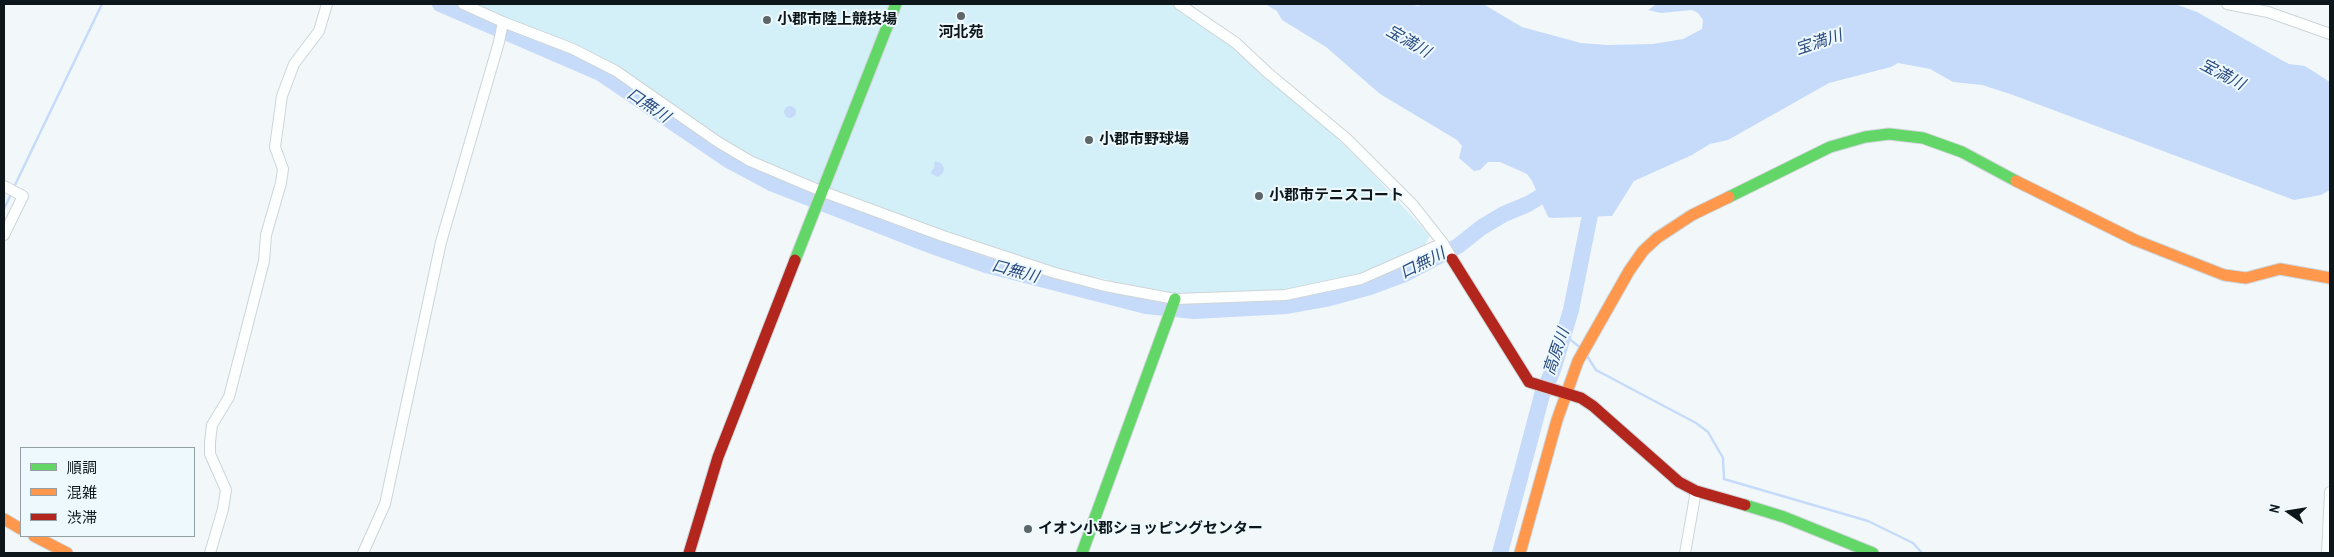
<!DOCTYPE html>
<meta charset="utf-8">
<style>
body{margin:0}
#map{position:relative;width:2334px;height:557px;overflow:hidden;background:#f2f8fa;font-family:"Archivo Narrow","Noto Sans JP",sans-serif}
canvas{display:block}
.frame{position:absolute;inset:0;border:5px solid #0d171b;pointer-events:none}
.legend{position:absolute;left:20px;top:447px;width:175px;height:90px;box-sizing:border-box;background:#eef9fd;border:1px solid #949fa3;margin:0;padding:6px 9px;list-style:none;font-size:15px;color:#0d171b}
.legend li{display:flex;align-items:center;gap:10px;height:25px}
.legend b{width:25px;border:1px solid #949fa3}
.north{position:absolute;left:2264px;top:487px;width:50px;height:50px;-webkit-text-stroke:4px #eef9fd;paint-order:stroke;rotate:283deg;font-size:14px;font-weight:700;line-height:20px;text-align:center;color:#0d171b}
.north::after{content:'';display:block;margin:auto;width:18px;height:22px;background:#0d171b;clip-path:polygon(50% 0,100% 100%,50% 72%,0 100%)}
</style>
<div id="map">
<canvas width="2334" height="557"></canvas>
<div class="frame"></div>
<ul class="legend">
<li><b style="height:6px;background:#63d668"></b>順調</li>
<li><b style="height:6px;background:#ff974d"></b>混雑</li>
<li><b style="height:6px;background:#b3261e"></b>渋滞</li>
</ul>
<div class="north">N</div>
</div>
<script>
const c = document.querySelector('canvas').getContext('2d');
c.lineJoin = 'round';
function fill(path, color) {
  c.fillStyle = color;
  c.fill(path, 'evenodd');
}
function shape(rows) {
  const path = new Path2D();
  for (const r of rows) {
    if (r.length === 3) {
      path.moveTo(r[0] + r[2], r[1]);
      path.arc(r[0], r[1], r[2], 0, 2 * Math.PI);
      continue;
    }
    path.moveTo(r[0], r[1]);
    for (let i = 2; i < r.length; i += 2) path.lineTo(r[i], r[i + 1]);
  }
  return path;
}
function strokePath(path, color, width, dash) {
  c.strokeStyle = color;
  c.lineWidth = width;
  c.lineCap = dash ? 'butt' : 'round';
  c.setLineDash(dash || []);
  c.stroke(path);
}
function drawText(font, color, halo, rows, align = 'center') {
  c.font = font + ' "Archivo Narrow","Noto Sans JP",sans-serif';
  c.lineWidth = 4;
  c.setLineDash([]);
  c.textBaseline = 'middle';
  c.strokeStyle = halo;
  c.fillStyle = color;
  for (const [text, x, y, turn = 0] of rows) {
    c.save();
    c.translate(x, y);
    c.rotate((+turn || 0) * Math.PI / 180);
    c.textAlign = isNaN(turn) ? turn : align;
    if (halo) c.strokeText(text, 0, 0);
    c.fillText(text, 0, 0);
    c.restore();
  }
}
fill(shape([
 [472,4,1172,4,1224,39,1316,117,1374,175,1430,236,1423,248,1360,275,1281,293,1184,296,1132,288,1101,278,1075,275,943,235,760,162,722,140,618,69]
]), '#d3f0f8');
fill(shape([
 [1265,4,1410,4,1418,6,1422,4,1483,4,1522,27,1581,43,1608,45,1653,44,1683,39,1702,29,1703,20,1698,13,1692,10,1661,13,1648,10,1655,5,1666,4,2175,4,2197,12,2278,58,2289,64,2305,66,2330,82,2330,190,2321,195,2294,200,2013,95,1982,85,1953,82,1930,69,1898,63,1891,67,1829,83,1728,140,1710,144,1692,155,1634,181,1612,216,1552,218,1548,217,1532,181,1527,174,1500,162,1488,162,1480,170,1474,171,1459,158,1462,146,1457,140,1380,94,1326,47,1282,20,1277,11],
 [790,112,6],
 [935,161,941,163,944,168,943,173,938,177,930,173,934,168]
]), '#c6dbfa');
strokePath(shape([
 [14,187,102,4],
 [4,209,12,192],
 [1564,335,1581,348],
 [1587,356,1596,370,1696,423,1708,432,1723,458,1724,479,1868,521,1913,543,1922,553]
]), '#c6dbfa', 2.5);
strokePath(shape([
 [440,4,600,73,728,160,771,183,932,246,986,265,1146,306,1194,311,1287,306,1326,299,1370,287,1405,274,1458,246,1482,227,1504,214,1528,204,1548,192,1555,182],
 [1500,553,1542,395,1553,370,1571,310,1594,195]
]), '#c6dbfa', 16);
const street = shape([
 [463,4,503,22,573,49,616,71,718,142,750,161,821,191,943,236,1055,273,1105,286,1175,299,1285,295,1361,279,1443,243],
 [1179,4,1236,43,1267,72,1346,138,1413,205,1443,243,1452,259],
 [2227,4,2268,12,2330,34],
 [4,186,23,196,4,235],
 [210,553,223,509,226,490,210,454,210,442,212,425,229,397,264,261,266,235,281,183,283,169,275,147,282,96,294,64,319,31,327,4],
 [363,553,385,504,441,242,499,42,503,22],
 [1685,553,1696,491],
 [2327,553,2330,492]
]);
const fast = shape([
 [1729,197,1830,147,1865,137,1889,134,1923,138,1962,152,2016,181],
 [795,260,896,4],
 [1745,505,1784,517,1873,553],
 [1082,553,1175,299]
]);
const slow = shape([
 [2016,181,2135,240,2224,275,2246,278,2280,269,2330,278],
 [4,519,21,529],
 [34,536,67,553],
 [1520,553,1557,420,1578,361,1629,271,1643,251,1657,238,1692,215,1729,197]
]);
const jam = shape([
 [1452,259,1529,382,1581,398,1593,406,1679,482,1696,491,1745,505],
 [689,553,718,457,795,260]
]);
strokePath(street, '#cdd5d8', 12);
strokePath(fast, '#cdd5d8', 13);
strokePath(slow, '#cdd5d8', 13);
strokePath(jam, '#cdd5d8', 13);
strokePath(street, '#fdfefe', 10);
strokePath(fast, '#63d668', 11);
strokePath(slow, '#ff974d', 11);
strokePath(jam, '#b3261e', 11);
for (const [x, y, r, color] of [
 [961,16,5,"#5d6669"],
 [767,20,5,"#5d6669"],
 [1089,140,5,"#5d6669"],
 [1259,196,5,"#5d6669"],
 [1028,529,5,"#5d6669"]
]) {
  const dot = new Path2D();
  dot.arc(x, y, r, 0, 2 * Math.PI);
  c.fillStyle = color;
  c.fill(dot);
  strokePath(dot, '#eef9fd', 2);
}
drawText('bold 15px', '#0d171b', '#eef9fd', [
 ["小郡市陸上競技場",777,20],
 ["河北苑",961,33,"center"],
 ["小郡市野球場",1099,140],
 ["小郡市テニスコート",1269,196],
 ["イオン小郡ショッピングセンター",1038,529]
], 'left');
drawText('italic 16px', '#29497f', '#eef9fd', [
 ["宝満川",1408,42,30],
 ["宝満川",1819,43,-18],
 ["宝満川",2222,75,28],
 ["口無川",648,106,34],
 ["口無川",1423,264,-27],
 ["口無川",1015,272,15],
 ["高原川",1557,352,-71]
]);
</script>
